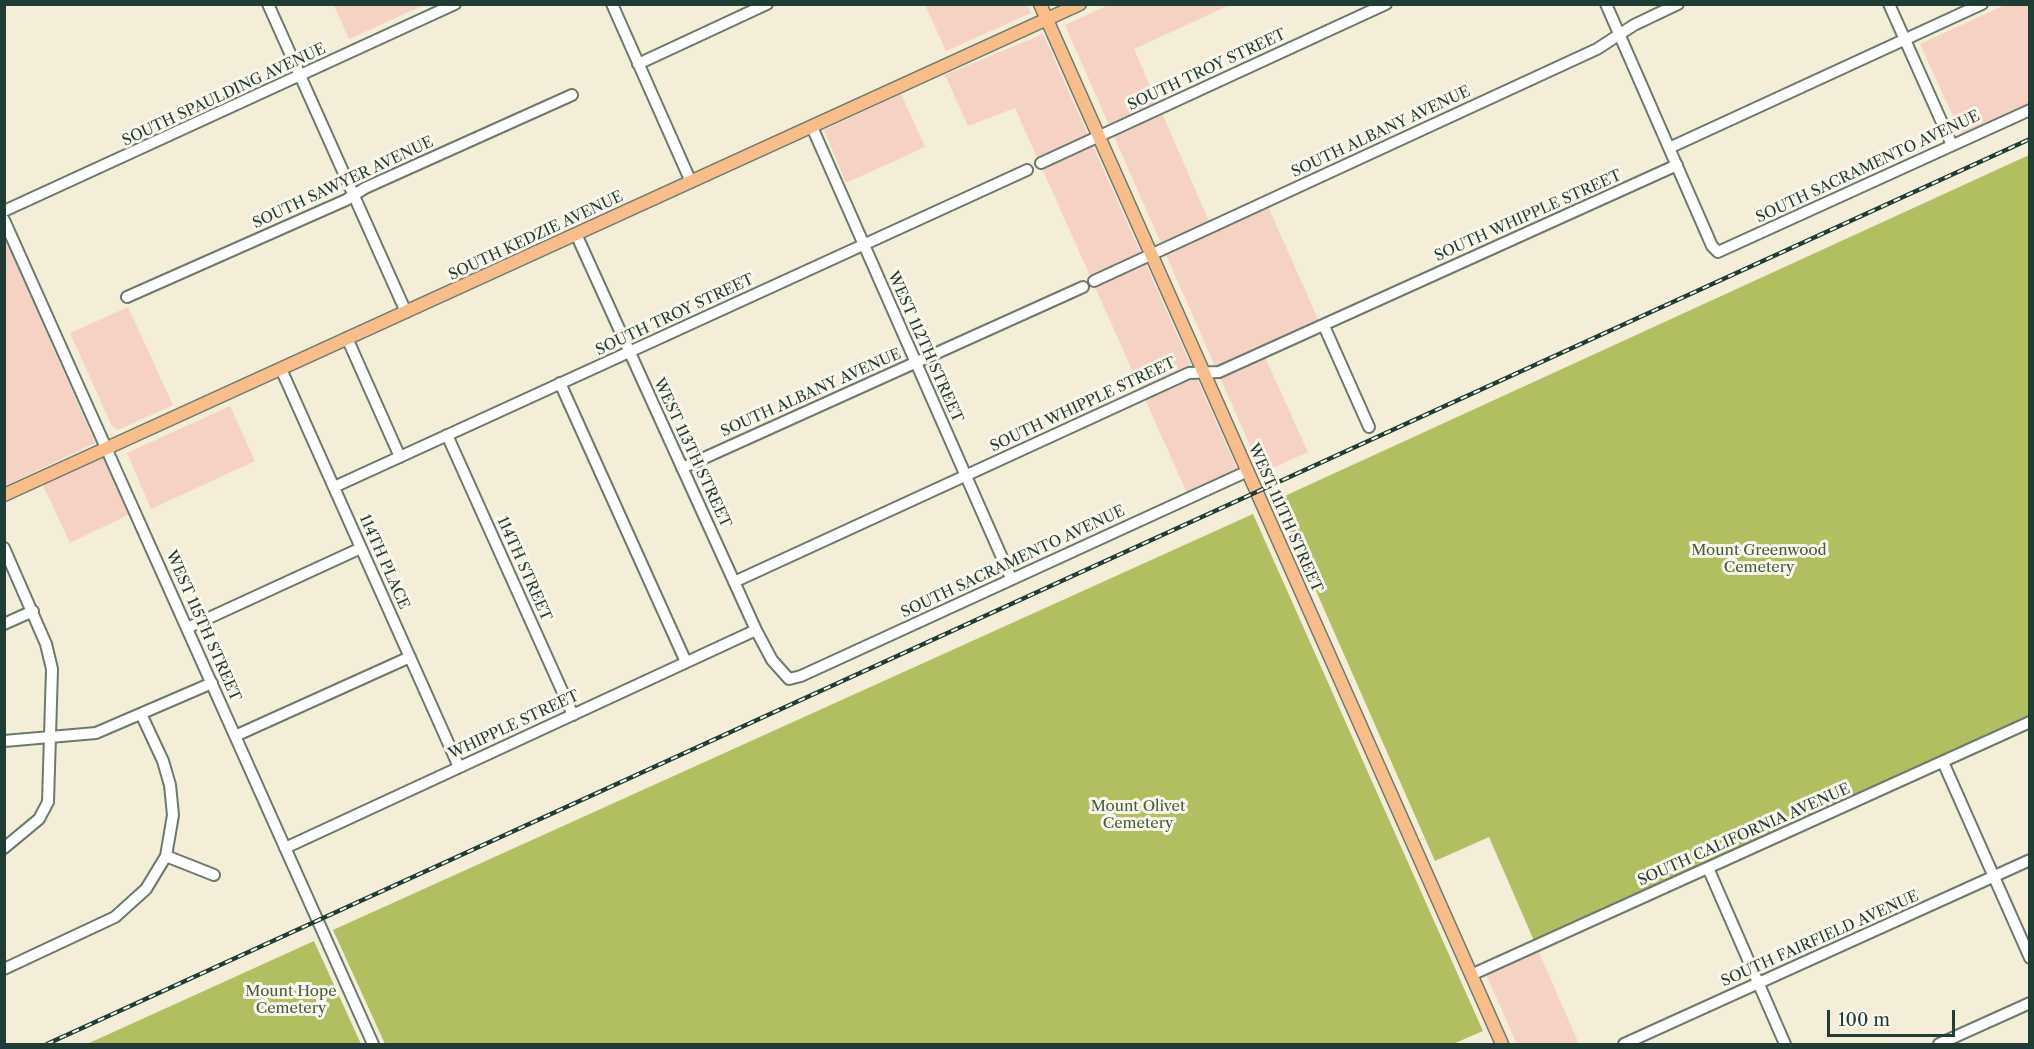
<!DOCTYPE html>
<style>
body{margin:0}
#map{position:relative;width:2034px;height:1049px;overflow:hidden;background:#f4edd7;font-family:"Libre Caslon Text",serif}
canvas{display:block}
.frame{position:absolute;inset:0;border:6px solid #1f3d34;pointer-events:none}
.scale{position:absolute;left:1827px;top:1010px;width:128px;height:27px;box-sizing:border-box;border:3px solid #1f3d34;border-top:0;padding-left:8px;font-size:18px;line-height:21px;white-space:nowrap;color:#1f3d34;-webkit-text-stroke:4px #fbf7ec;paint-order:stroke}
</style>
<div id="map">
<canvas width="2034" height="1049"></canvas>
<div class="frame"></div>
<div class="scale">100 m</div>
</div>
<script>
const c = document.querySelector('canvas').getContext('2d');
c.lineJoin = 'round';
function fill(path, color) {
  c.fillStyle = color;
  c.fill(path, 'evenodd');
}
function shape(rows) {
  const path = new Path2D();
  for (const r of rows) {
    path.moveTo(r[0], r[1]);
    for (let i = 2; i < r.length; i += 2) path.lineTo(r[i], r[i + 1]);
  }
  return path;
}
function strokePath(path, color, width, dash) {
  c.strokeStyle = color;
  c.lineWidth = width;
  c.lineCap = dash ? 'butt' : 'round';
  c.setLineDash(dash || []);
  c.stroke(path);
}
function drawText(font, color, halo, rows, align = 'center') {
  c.font = font + ' "Libre Caslon Text",serif';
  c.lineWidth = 6;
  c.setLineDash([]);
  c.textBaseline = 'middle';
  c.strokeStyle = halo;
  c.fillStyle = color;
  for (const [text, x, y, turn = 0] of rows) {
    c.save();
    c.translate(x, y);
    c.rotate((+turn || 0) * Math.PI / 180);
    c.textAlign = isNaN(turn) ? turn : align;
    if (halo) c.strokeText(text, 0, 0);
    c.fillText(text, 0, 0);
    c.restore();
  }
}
fill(shape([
 [334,5,424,5,349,39],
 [925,5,1027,5,1031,13,946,51],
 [1108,5,1230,5,1134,49,1212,228,1266,202,1321,326,1263,353,1308,452,1262,473,1065,25],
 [2005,5,2029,5,2029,105,1962,136,1920,44],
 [1043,34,1238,471,1187,493,1015,108,968,126,945,75],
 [901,94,925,147,846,183,824,130],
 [5,239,95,443,5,486,4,486],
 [128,307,173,405,118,430,112,426,70,333],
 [230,406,255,461,151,509,127,453],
 [103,454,128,515,70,543,41,481],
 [1535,943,1579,1044,1517,1044,1482,965]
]), '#f6d2c4');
fill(shape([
 [2029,155,2029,717,1535,943,1489,837,1435,861,1276,500],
 [1253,514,1483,1031,1453,1044,385,1044,333,930],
 [314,941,361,1044,87,1044]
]), '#b2bf61');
const minor = shape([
 [268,4,406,312],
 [612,4,691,182],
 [1606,4,1712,246,1718,252,2030,110],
 [1889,4,1952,145],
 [638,64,767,4],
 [812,127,1011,578],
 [1669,148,1982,4],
 [1041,163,1386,4],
 [4,211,455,4],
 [4,220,373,1044],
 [576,234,756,630,772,660,789,679,801,676,1248,471],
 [1094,281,1597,49,1634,25,1678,4],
 [127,297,346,200,365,188,572,95],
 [1324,326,1369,427],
 [347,338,400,457],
 [281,369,459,767],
 [560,383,686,662],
 [447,435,573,715],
 [682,468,1083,287],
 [334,487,1027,170],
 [4,548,46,644,52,669,48,802,39,819,4,848],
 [734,582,1189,373,1219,372,1677,165],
 [4,624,33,611],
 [187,628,361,548],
 [142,716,163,761,170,785,173,815,166,856,214,875],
 [235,736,410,657],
 [4,741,96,733,212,683],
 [1943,762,2030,958],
 [285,848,756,630],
 [1708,868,1785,1044],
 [4,969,115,917,146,889,166,856],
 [1471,975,2030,722],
 [1624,1044,2030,860],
 [1939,1044,2030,1003]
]);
const major = shape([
 [1040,4,1502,1044],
 [4,495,1080,4]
]);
strokePath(minor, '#6a7b6d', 14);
strokePath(major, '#6a7b6d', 15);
strokePath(minor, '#fff', 10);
strokePath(major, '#f8bd89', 12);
const rail = shape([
 [47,1044,2030,139]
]);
strokePath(rail, '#1f3d34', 4.5);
strokePath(rail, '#fbf7ec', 2, [7]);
drawText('15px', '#1f3d34', '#fbf7ec', [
 ["SOUTH TROY STREET",1207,70,-25],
 ["SOUTH SPAULDING AVENUE",224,95,-25],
 ["SOUTH ALBANY AVENUE",1381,132,-25],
 ["SOUTH SACRAMENTO AVENUE",1868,167,-25],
 ["SOUTH SAWYER AVENUE",343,183,-25],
 ["SOUTH WHIPPLE STREET",1528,216,-24],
 ["SOUTH KEDZIE AVENUE",536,236,-25],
 ["SOUTH TROY STREET",675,315,-25],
 ["WEST 112TH STREET",925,347,66],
 ["SOUTH ALBANY AVENUE",811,393,-24],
 ["SOUTH WHIPPLE STREET",1083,405,-25],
 ["WEST 113TH STREET",692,453,65],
 ["WEST 111TH STREET",1285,518,66],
 ["114TH PLACE",384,562,66],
 ["SOUTH SACRAMENTO AVENUE",1013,562,-25],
 ["114TH STREET",524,569,66],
 ["WEST 115TH STREET",203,626,66],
 ["WHIPPLE STREET",514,725,-25],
 ["SOUTH CALIFORNIA AVENUE",1744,835,-24],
 ["SOUTH FAIRFIELD AVENUE",1820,939,-24]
]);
drawText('15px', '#445e3f', '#fbf7ec', [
 ["Mount Greenwood",1759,551],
 ["Cemetery",1759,568],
 ["Mount Olivet",1138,807],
 ["Cemetery",1138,824],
 ["Mount Hope",291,992],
 ["Cemetery",291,1009]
]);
</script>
